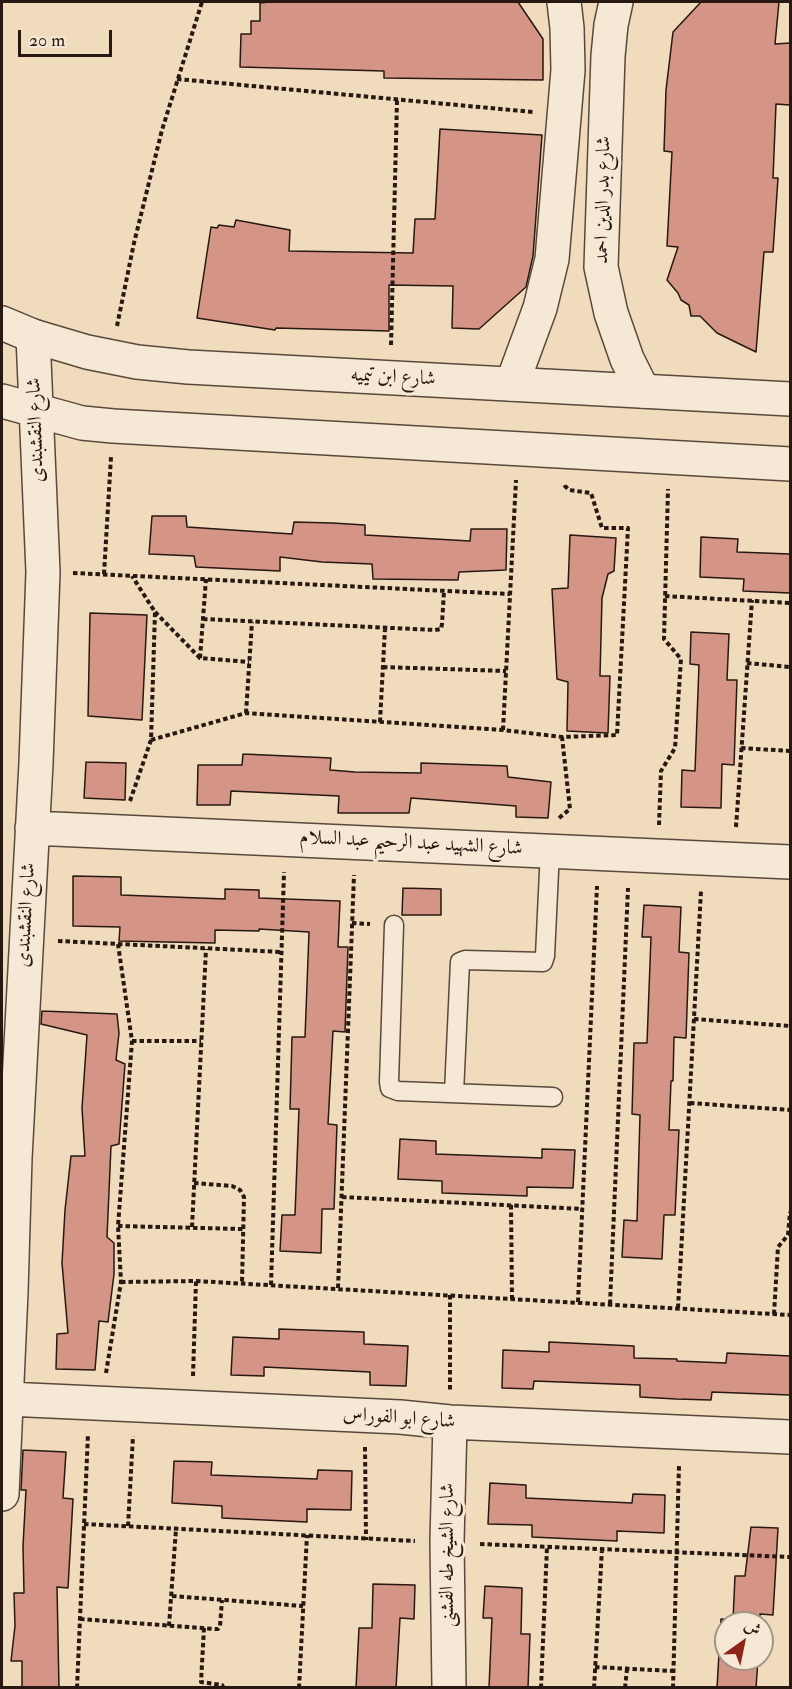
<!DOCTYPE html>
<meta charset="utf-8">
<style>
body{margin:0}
#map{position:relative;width:792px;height:1689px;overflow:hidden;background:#f0dbbd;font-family:"IM FELL Double Pica",Amiri,serif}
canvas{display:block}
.frame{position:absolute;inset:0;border:3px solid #271811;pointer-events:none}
.north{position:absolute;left:714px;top:1611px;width:60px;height:60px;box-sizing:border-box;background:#f5e8d4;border:2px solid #a39586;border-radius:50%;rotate:33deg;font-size:16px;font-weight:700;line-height:24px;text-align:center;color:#271811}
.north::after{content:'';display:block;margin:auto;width:21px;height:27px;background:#8f2418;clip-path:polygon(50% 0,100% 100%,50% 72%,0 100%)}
.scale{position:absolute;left:18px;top:30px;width:94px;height:27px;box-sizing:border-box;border:3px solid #271811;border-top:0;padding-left:8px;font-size:18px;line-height:21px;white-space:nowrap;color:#271811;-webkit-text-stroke:4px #f5e8d4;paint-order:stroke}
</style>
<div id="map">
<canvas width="792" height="1689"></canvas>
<div class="frame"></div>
<div class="north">ش</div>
<div class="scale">20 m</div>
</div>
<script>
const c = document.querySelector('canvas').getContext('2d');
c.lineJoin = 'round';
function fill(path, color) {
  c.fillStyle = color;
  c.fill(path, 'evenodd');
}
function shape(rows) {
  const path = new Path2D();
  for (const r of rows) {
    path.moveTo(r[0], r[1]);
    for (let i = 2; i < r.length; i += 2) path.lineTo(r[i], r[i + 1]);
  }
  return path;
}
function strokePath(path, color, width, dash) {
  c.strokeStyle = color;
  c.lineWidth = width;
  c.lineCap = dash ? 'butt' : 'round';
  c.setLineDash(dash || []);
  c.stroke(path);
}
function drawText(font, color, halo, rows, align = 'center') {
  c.font = font + ' "IM FELL Double Pica",Amiri,serif';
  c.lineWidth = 6;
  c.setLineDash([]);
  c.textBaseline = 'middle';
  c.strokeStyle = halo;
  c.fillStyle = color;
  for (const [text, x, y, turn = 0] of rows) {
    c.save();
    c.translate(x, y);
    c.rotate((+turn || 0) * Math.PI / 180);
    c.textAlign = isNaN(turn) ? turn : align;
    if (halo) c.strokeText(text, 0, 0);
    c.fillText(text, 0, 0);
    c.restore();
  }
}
const building = shape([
 [269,2,518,2,543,39,543,80,384,78,384,71,240,67,241,34,251,34,251,21,260,21,260,3,269,2],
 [701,2,779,2,775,44,790,43,790,105,776,104,773,178,778,178,773,252,764,252,756,352,717,333,700,316,691,316,689,305,681,300,678,293,667,280,678,247,667,246,672,152,664,151,666,90,673,32,701,2],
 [440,129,542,135,533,256,526,287,479,329,452,328,453,286,389,285,389,331,276,328,275,330,197,318,211,227,217,228,219,225,234,227,236,220,290,230,289,251,413,253,415,219,435,219,440,129],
 [152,516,186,516,187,527,292,534,294,522,332,523,365,525,365,535,470,541,471,529,507,529,506,570,459,572,458,580,373,579,372,564,322,562,280,557,280,571,196,567,194,556,149,554,152,516],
 [570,535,616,538,614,571,608,574,602,598,600,676,610,676,608,733,567,731,568,682,557,679,552,589,568,588,570,535],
 [701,537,738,539,737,552,790,554,790,593,743,591,744,579,700,577,701,537],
 [90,613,147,615,142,720,88,716,90,613],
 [691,632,729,634,727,680,737,680,734,765,722,764,721,808,681,807,682,770,695,771,699,665,690,664,691,632],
 [243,754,331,758,330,770,355,772,421,773,421,763,507,766,508,777,551,782,548,818,516,817,516,806,411,798,409,813,338,813,339,796,231,791,230,805,197,805,198,765,242,765,243,754],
 [86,762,126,763,125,800,84,798,86,762],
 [73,876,121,877,121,895,225,899,225,889,259,890,259,898,340,901,338,947,348,947,345,1032,333,1031,328,1124,337,1125,334,1209,322,1209,321,1253,280,1251,282,1215,295,1215,299,1109,290,1109,292,1037,305,1037,309,932,259,929,259,931,215,930,215,943,119,941,120,927,73,926,73,876],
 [403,888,441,889,441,915,402,915,403,888],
 [644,905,681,907,679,952,689,953,686,1038,674,1037,673,1081,671,1081,669,1130,679,1130,675,1215,664,1215,662,1259,622,1257,624,1220,637,1221,640,1115,632,1114,634,1043,647,1043,651,937,642,937,644,905],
 [42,1011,117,1014,119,1033,116,1060,125,1064,119,1144,111,1146,107,1237,114,1243,114,1274,108,1322,99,1321,95,1370,56,1369,57,1334,68,1333,62,1263,65,1210,71,1156,85,1156,82,1108,87,1035,41,1024,42,1011],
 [400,1139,436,1141,436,1154,542,1158,542,1149,575,1150,573,1188,527,1187,527,1196,442,1193,442,1181,398,1179,400,1139],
 [279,1329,364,1332,364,1344,408,1346,406,1386,370,1385,370,1372,264,1367,264,1376,231,1375,233,1337,279,1339,279,1329],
 [549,1342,634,1346,634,1358,677,1359,677,1361,726,1363,727,1353,790,1356,790,1395,712,1392,711,1400,676,1399,640,1397,640,1385,534,1381,533,1389,502,1388,503,1350,549,1352,549,1342],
 [23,1450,66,1452,63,1498,73,1499,68,1588,57,1587,59,1688,22,1688,22,1661,11,1661,15,1626,14,1593,24,1593,23,1546,26,1490,21,1490,23,1450],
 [174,1461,212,1462,211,1475,317,1479,318,1470,352,1471,351,1510,307,1509,307,1522,222,1518,222,1506,172,1503,174,1461],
 [490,1483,526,1485,526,1498,632,1503,633,1494,665,1495,664,1533,617,1531,617,1541,532,1537,532,1525,488,1524,490,1483],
 [751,1527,778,1528,773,1615,760,1614,760,1623,726,1623,726,1659,758,1659,756,1688,717,1688,721,1619,733,1620,735,1576,745,1576,751,1527],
 [373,1584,415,1585,414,1619,400,1618,396,1688,356,1688,359,1628,372,1628,373,1584],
 [485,1586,522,1588,521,1634,530,1634,528,1688,489,1688,492,1618,483,1618,485,1586]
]);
fill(building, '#d49486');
strokePath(building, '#271811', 1.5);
const service = shape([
 [394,925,389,1082,390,1088,398,1091,553,1097],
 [454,1093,460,962,465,960,543,962,545,956,550,850]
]);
const minor = shape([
 [616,2,611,25,608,56,601,267,611,313,627,359,643,391],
 [512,384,540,308,552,259,568,70,567,28,564,2],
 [32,828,790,862],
 [7,1399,400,1417,450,1422,790,1437],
 [2,1494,11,1292,15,1158,36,763,43,572,33,336],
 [449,1688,447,1542,450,1422]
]);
const tertiary = shape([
 [2,323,33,336,87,352,137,362,188,367,790,399],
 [2,401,82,423,113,426,790,464]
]);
strokePath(service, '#59493c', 21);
strokePath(minor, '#59493c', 36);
strokePath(tertiary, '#59493c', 36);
strokePath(shape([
 [177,79,533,112],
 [117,326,134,243,162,130,202,2],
 [391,345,397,100],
 [73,573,510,594],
 [104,574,111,457],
 [665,596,790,603],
 [155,612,200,658,249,662],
 [203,619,435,630,441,629,442,624,444,591],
 [200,658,206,579],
 [747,663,790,667],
 [383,667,506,671],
 [246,713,252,622],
 [380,722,385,628],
 [503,730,516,480],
 [151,740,246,713,503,730,562,737,617,735,628,528,602,528,591,493,569,490,565,486,564,483],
 [741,748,790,751],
 [130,801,151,740,155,612,132,576],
 [559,818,570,809,562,737],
 [659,825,661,771,675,748,681,659,664,639,668,489],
 [736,827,752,600],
 [352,923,370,924],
 [58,941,282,952],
 [694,1019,790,1026],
 [132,1041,201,1041],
 [690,1103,790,1110],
 [194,1183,232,1186,240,1190,244,1197,242,1283],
 [342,1197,582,1209],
 [511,1205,512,1299],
 [118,1226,243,1229],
 [192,1227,206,949],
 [121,1282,196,1281,790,1315],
 [271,1285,284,872],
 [338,1288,354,875],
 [450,1295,450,1390],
 [578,1302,597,886],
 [610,1304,628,888],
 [678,1308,701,891],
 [774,1314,778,1247,788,1235,790,1212],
 [106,1373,121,1282,118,1226,132,1041,118,944],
 [193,1376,196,1281],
 [365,1447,366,1540],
 [84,1524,415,1541],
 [128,1526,133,1436],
 [480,1544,790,1557],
 [172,1596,303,1606],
 [80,1619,215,1629,218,1629,220,1626,222,1600],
 [169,1626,176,1529],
 [204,1628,201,1682,222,1685,224,1688],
 [595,1667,673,1671],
 [77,1688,88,1434],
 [299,1688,307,1535],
 [541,1688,547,1547],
 [594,1688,602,1549],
 [625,1688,627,1669],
 [673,1688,679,1465]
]), '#271811', 4, [4.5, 3]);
strokePath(service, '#f5e8d4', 18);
strokePath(minor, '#f5e8d4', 33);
strokePath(tertiary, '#f5e8d4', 33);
drawText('20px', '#271811', '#f5e8d4', [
 ["شارع بدر الدين احمد",604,200,-89],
 ["شارع ابن تيميه",393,378,3],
 ["شارع النقشبندى",37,430,-92],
 ["شارع الشهيد عبد الرحيم عبد السلام",411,844,3],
 ["شارع النقشبندى",27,915,-87],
 ["شارع ابو الفوراس",399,1419,4],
 ["شارع الشيخ طه الفشنى",449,1555,-90]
]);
</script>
